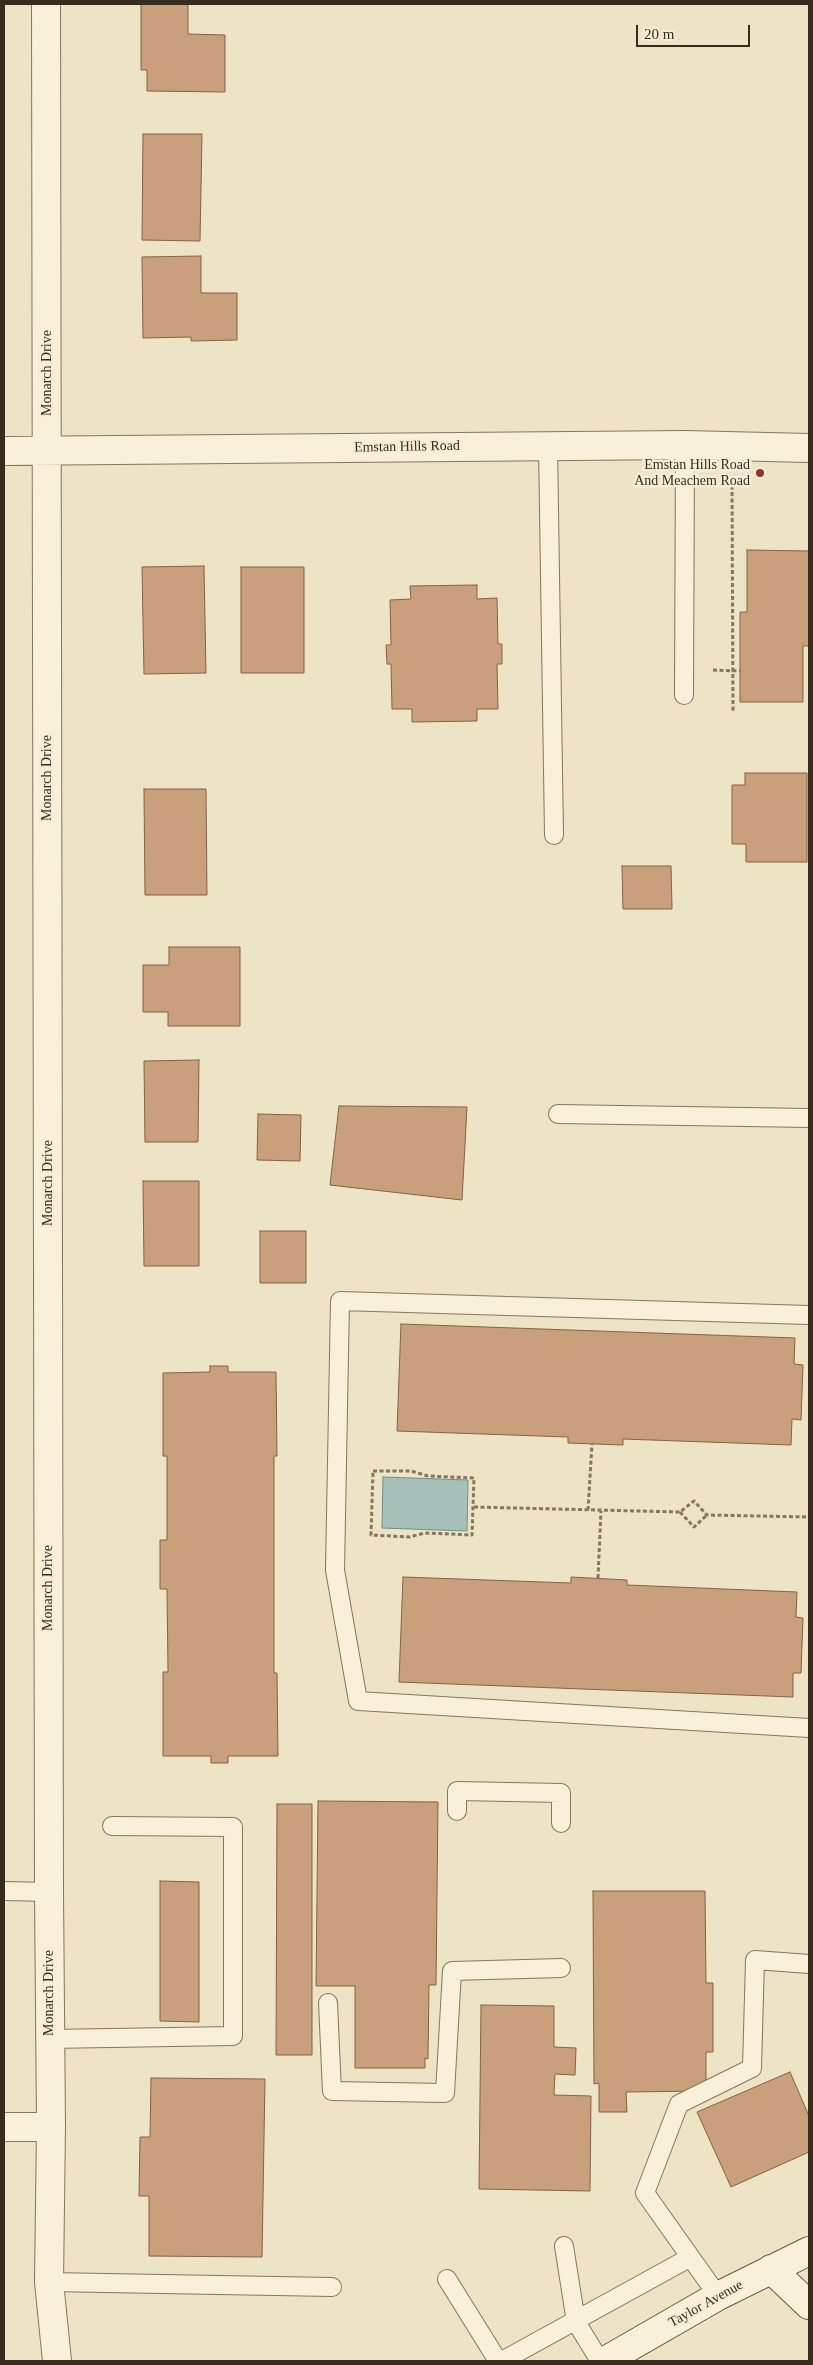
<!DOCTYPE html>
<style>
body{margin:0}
#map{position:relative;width:813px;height:2365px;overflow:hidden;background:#ede3c5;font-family:"Times New Roman",serif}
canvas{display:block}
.frame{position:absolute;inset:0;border:5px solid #382c1f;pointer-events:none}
.scale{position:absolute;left:636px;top:25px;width:114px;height:22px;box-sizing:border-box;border:2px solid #382c1f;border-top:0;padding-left:6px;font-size:15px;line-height:18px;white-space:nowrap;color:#382c1f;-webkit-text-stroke:4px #f5edd5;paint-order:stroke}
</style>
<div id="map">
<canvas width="813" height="2365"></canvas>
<div class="frame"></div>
<div class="scale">20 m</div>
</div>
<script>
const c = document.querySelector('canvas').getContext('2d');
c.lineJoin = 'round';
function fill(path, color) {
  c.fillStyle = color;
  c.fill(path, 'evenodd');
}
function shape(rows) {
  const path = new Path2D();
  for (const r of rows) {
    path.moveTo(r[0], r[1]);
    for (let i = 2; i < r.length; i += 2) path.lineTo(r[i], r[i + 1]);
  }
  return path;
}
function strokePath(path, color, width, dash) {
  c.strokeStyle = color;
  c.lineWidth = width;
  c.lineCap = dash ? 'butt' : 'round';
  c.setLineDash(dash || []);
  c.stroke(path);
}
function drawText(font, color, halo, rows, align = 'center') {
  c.font = font + ' "Times New Roman",serif';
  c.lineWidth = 5;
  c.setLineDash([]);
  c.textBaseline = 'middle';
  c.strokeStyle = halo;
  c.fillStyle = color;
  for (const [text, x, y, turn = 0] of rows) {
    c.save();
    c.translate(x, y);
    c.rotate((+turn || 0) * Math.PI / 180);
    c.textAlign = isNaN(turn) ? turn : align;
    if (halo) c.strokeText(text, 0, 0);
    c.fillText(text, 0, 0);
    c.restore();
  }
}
const water = shape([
 [383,1477,468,1480,467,1531,382,1528,383,1477]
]);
fill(water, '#a7c0ba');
strokePath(water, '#6e8f88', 1);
const building = shape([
 [141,4,188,4,188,34,225,35,225,92,147,91,147,70,141,70,141,4],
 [143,134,202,134,200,241,142,240,143,134],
 [201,256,201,293,237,293,237,340,191,341,191,337,143,338,142,257,201,256],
 [747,550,809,551,809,646,803,646,803,702,740,702,740,612,747,612,747,550],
 [204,566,206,673,144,674,142,567,204,566],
 [241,567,304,567,304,673,241,673,241,567],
 [477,585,477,599,497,598,498,644,502,644,502,664,497,664,498,709,477,709,477,721,412,722,412,709,392,709,391,664,387,664,386,645,391,645,390,600,411,599,410,586,477,585],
 [745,773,807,773,807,862,746,862,746,844,732,844,732,785,745,785,745,773],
 [144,789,206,789,207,895,145,895,144,789],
 [622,866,671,866,672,909,623,909,622,866],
 [169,947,240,947,240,1026,168,1026,168,1012,143,1012,143,965,169,965,169,947],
 [199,1060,198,1142,145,1142,144,1061,199,1060],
 [339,1106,467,1107,462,1200,330,1185,339,1106],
 [258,1114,301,1115,300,1161,257,1160,258,1114],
 [143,1181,199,1181,199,1266,144,1266,143,1181],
 [260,1231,306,1231,306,1283,260,1283,260,1231],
 [401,1324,795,1338,794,1364,803,1365,801,1420,792,1419,791,1445,623,1439,623,1445,568,1443,568,1437,397,1431,401,1324],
 [210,1366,228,1366,228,1372,276,1372,277,1456,274,1456,274,1673,277,1673,278,1756,228,1756,228,1763,211,1763,211,1756,163,1756,163,1672,168,1672,167,1589,160,1589,160,1540,167,1540,167,1456,163,1456,163,1373,210,1372,210,1366],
 [403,1577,571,1583,571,1577,627,1580,627,1585,797,1592,796,1617,803,1618,801,1673,793,1673,793,1697,399,1682,403,1577],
 [318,1801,438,1802,436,1985,429,1985,428,2059,425,2058,425,2068,355,2068,355,1986,316,1986,318,1801],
 [277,1804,312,1804,312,2055,276,2055,277,1804],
 [160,1881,199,1882,199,2022,160,2021,160,1881],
 [593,1891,705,1891,706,1983,713,1983,713,2052,706,2052,706,2084,701,2091,626,2092,627,2112,599,2112,599,2083,594,2084,593,1891],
 [481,2005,554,2006,554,2047,576,2048,575,2075,555,2074,554,2095,591,2096,590,2191,479,2189,481,2005],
 [790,2072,809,2116,809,2152,731,2187,697,2112,790,2072],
 [151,2078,265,2079,262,2257,149,2256,149,2196,139,2196,140,2137,150,2137,151,2078]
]);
fill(building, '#caa07c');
strokePath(building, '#866042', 1);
const lane = shape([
 [548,445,554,835],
 [684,695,685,445],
 [558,1114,809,1118],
 [809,1315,340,1301,335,1570,358,1701,809,1728],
 [457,1811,457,1791,561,1793,561,1823],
 [4,1891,49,1892],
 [328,2003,332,2091,445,2093,452,1971,561,1968],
 [49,2039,233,2036,233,1827,112,1826],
 [564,2246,576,2322,600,2361],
 [447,2279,498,2361],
 [49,2282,332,2287],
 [718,2296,645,2193,679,2104,752,2068,755,1960,809,1964],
 [502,2361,689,2258]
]);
const street = shape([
 [46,4,49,1892,51,2127,49,2282,57,2361],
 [4,451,685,445,809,448],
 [4,2127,51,2127]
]);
const secondary = shape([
 [771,2269,809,2305],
 [605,2361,718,2296,809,2251]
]);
strokePath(lane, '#87755c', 20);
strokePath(street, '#87755c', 30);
strokePath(secondary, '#69563f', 30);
strokePath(shape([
 [732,479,733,712],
 [713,670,740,671],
 [373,1471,411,1471,428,1476,474,1478,472,1535,425,1533,409,1537,371,1535,373,1471],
 [474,1507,680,1512,694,1501,707,1515,809,1517],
 [588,1510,592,1444],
 [680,1512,694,1527,707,1515],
 [598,1578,601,1511]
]), '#87755c', 3, [4, 2.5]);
strokePath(lane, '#f8f0d8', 18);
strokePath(street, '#f8f0d8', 28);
strokePath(secondary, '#f8f0d8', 28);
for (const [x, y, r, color] of [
 [760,473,5,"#95312e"]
]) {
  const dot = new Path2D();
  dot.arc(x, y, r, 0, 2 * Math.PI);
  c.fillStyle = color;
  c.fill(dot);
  strokePath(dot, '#f5edd5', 2);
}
drawText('14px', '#382c1f', '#f5edd5', [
 ["Monarch Drive",47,373,-90],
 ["Emstan Hills Road",407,447,-1],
 ["Monarch Drive",47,778,-90],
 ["Monarch Drive",48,1183,-90],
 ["Monarch Drive",48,1588,-90],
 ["Monarch Drive",49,1993,-90],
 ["Taylor Avenue",706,2304,-29]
]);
drawText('14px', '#382c1f', '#f5edd5', [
 ["Emstan Hills Road",750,465],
 ["And Meachem Road",750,481]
], 'right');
</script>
